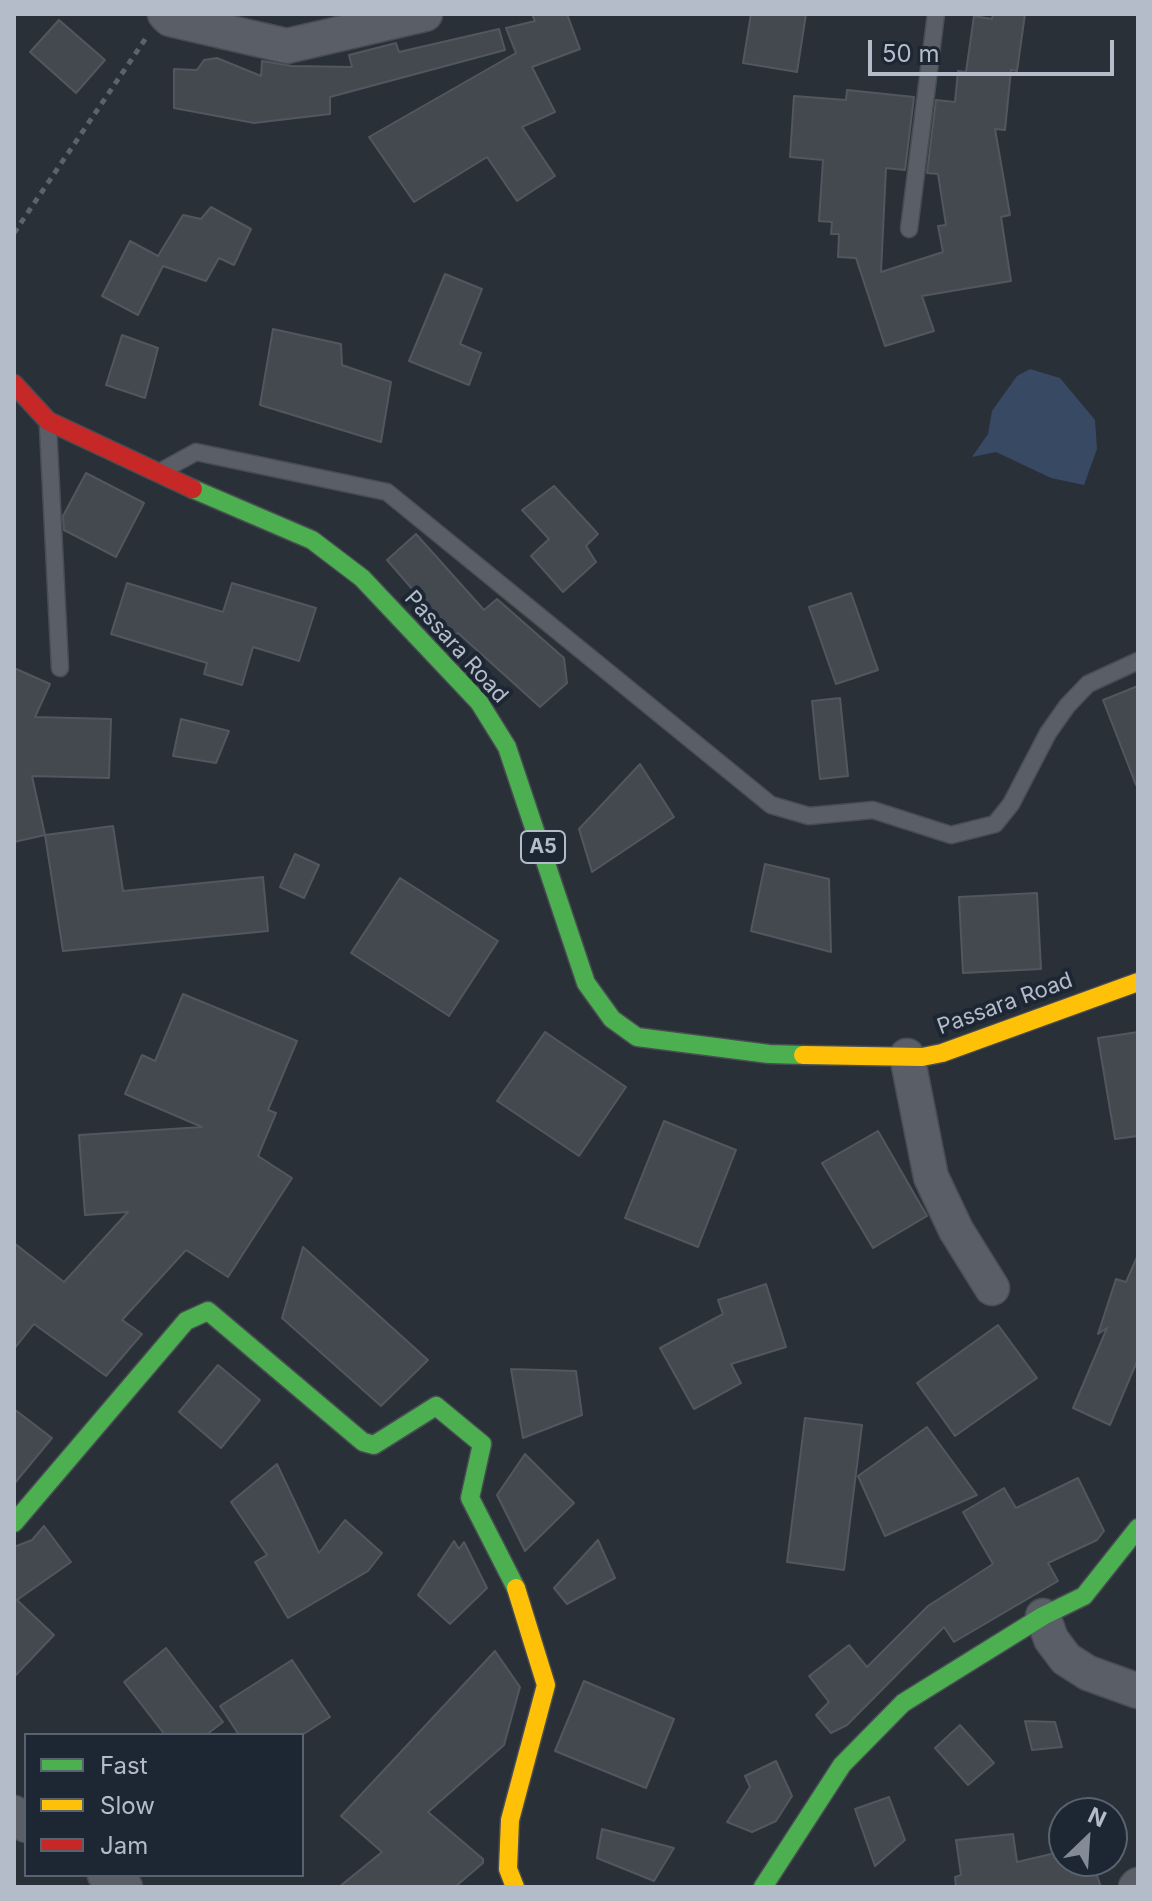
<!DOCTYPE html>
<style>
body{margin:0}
#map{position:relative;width:1152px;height:1901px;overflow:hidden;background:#2a3038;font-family:Inter,sans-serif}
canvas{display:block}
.frame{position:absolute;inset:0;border:16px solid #b4bcc9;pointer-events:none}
.legend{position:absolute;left:24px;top:1733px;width:280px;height:144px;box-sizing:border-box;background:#1d2633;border:2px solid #59626f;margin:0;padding:10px 14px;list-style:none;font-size:24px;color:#b4bcc9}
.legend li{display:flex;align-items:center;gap:16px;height:40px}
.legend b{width:40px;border:2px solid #59626f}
.north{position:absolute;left:1048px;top:1797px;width:80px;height:80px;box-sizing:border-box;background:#1d2633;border:2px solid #59626f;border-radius:50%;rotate:25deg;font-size:22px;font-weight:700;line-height:32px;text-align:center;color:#b4bcc9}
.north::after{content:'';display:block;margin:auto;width:28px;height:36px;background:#848b96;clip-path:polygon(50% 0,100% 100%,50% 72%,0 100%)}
.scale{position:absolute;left:868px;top:40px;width:246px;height:36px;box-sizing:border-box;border:4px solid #b4bcc9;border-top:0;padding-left:10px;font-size:24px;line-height:28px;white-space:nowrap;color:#b4bcc9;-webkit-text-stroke:6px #1d2633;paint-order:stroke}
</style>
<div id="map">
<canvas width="1152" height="1901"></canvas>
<div class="frame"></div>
<ul class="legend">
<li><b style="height:10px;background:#4caf50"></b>Fast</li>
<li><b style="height:10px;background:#ffc107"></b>Slow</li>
<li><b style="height:10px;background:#c62828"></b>Jam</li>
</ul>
<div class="north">N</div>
<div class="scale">50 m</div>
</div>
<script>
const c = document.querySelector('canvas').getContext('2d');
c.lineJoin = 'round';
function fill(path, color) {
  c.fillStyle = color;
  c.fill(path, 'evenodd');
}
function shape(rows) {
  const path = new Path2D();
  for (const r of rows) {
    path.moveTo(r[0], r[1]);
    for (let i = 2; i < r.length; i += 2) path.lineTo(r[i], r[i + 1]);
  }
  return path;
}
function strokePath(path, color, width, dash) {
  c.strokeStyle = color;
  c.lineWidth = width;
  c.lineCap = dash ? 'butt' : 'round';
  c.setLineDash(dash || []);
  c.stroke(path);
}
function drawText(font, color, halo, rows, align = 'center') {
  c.font = font + ' Inter,sans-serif';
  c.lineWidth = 8;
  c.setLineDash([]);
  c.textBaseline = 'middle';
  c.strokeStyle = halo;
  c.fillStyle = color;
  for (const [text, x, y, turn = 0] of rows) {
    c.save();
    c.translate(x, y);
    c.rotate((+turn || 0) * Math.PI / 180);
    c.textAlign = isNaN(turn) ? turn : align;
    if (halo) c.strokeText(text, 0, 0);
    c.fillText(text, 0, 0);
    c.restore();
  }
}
fill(shape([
 [1030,369,1060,378,1095,420,1097,449,1084,485,1051,478,996,452,972,457,988,434,992,411,1017,376]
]), '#384963');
const building = shape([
 [532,14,567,14,580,49,532,67,555,112,522,127,555,176,517,201,487,157,414,202,369,137,516,53,506,28,535,21,532,14],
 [751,14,806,14,797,72,743,63,751,14],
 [993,14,1025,14,1017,71,1011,70,1005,130,995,129,1010,215,1001,217,1011,281,922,296,934,331,885,346,856,258,838,257,839,234,831,234,832,222,819,221,823,160,790,157,794,96,846,100,847,90,914,97,905,170,886,168,881,272,943,252,938,226,946,225,938,174,927,173,936,100,955,102,958,71,966,72,974,16,992,19,993,14],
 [59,20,105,60,76,93,30,52,59,20],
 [499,29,505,50,330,97,330,114,254,123,174,108,174,69,197,70,204,60,217,58,261,76,262,61,292,66,352,67,349,55,396,43,399,52,499,29],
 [211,207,251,229,234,265,219,258,206,281,163,266,138,315,102,296,130,241,158,256,183,215,201,219,211,207],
 [445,274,482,289,460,344,481,353,469,385,409,361,445,274],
 [273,329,341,344,342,365,391,382,381,442,260,405,273,329],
 [122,335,158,348,145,398,106,385,122,335],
 [86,473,144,503,116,557,64,530,63,516,86,473],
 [554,486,598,534,586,546,596,562,563,592,531,556,549,539,522,510,554,486],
 [416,534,484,610,497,599,564,658,567,683,540,707,458,633,454,637,387,560,416,534],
 [127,583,223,612,232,583,316,608,299,661,253,647,242,685,204,674,207,663,111,634,127,583],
 [851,593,878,670,836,684,809,607,851,593],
 [14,668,50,684,35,717,111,719,109,778,32,776,45,835,14,842,14,668],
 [1138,686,1138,785,1136,785,1103,700,1138,686],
 [840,698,848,776,820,779,812,701,840,698],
 [181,719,229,731,216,763,173,756,181,719],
 [640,764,674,817,592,872,579,829,640,764],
 [113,826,123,891,263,877,268,931,63,951,45,835,113,826],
 [295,854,319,865,304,898,280,887,295,854],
 [765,864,829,879,831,952,751,931,765,864],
 [400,878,498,941,449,1016,351,953,400,878],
 [1037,893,1041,969,963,973,959,897,1037,893],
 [183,994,297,1041,268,1110,276,1113,258,1156,292,1178,228,1277,186,1250,122,1320,142,1334,106,1376,34,1324,14,1349,14,1243,64,1282,128,1212,85,1215,79,1135,202,1127,125,1094,142,1055,155,1061,183,994],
 [545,1032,626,1087,579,1156,497,1101,545,1032],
 [1138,1032,1138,1136,1115,1139,1098,1038,1138,1032],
 [664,1121,736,1150,698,1247,625,1218,664,1121],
 [878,1131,927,1216,873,1248,822,1163,878,1131],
 [303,1247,428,1360,381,1406,282,1318,303,1247],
 [1138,1255,1138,1359,1110,1425,1073,1408,1107,1328,1098,1334,1116,1279,1126,1282,1138,1255],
 [766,1284,786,1347,731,1364,741,1383,694,1409,660,1348,723,1314,718,1300,766,1284],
 [998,1325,1037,1378,955,1436,917,1383,998,1325],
 [218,1365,260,1400,221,1448,179,1412,218,1365],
 [511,1369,576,1371,582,1415,523,1438,511,1369],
 [14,1409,52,1438,14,1484,14,1409],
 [805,1418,862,1425,844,1570,787,1562,805,1418],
 [927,1427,977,1495,885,1536,858,1476,927,1427],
 [525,1454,574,1503,525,1551,497,1495,525,1454],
 [277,1464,319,1553,345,1520,382,1553,368,1571,288,1618,255,1562,267,1555,231,1502,277,1464],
 [1078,1478,1104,1531,1097,1540,1048,1563,1058,1581,954,1642,944,1627,847,1725,831,1733,816,1715,829,1702,809,1676,849,1645,867,1667,928,1606,993,1564,963,1512,1004,1488,1016,1508,1078,1478],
 [44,1526,71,1562,17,1600,54,1635,14,1677,14,1547,32,1540,44,1526],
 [598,1540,615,1578,567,1604,554,1588,598,1540],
 [454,1541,459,1549,464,1542,487,1588,450,1624,418,1595,454,1541],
 [166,1648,223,1722,206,1735,165,1735,124,1682,166,1648],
 [495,1651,520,1687,504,1745,428,1812,483,1859,483,1863,455,1887,339,1887,382,1852,341,1816,495,1651],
 [292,1660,330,1717,302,1735,239,1735,220,1706,292,1660],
 [584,1681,674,1719,646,1788,555,1751,584,1681],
 [1025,1721,1055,1722,1062,1747,1032,1750,1025,1721],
 [960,1725,994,1763,968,1785,935,1748,960,1725],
 [776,1761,792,1796,776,1821,752,1832,727,1822,750,1787,745,1776,776,1761],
 [889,1797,905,1840,875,1866,855,1809,889,1797],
 [602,1829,621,1834,674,1848,654,1881,597,1858,602,1829],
 [1013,1834,1017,1862,1064,1851,1064,1861,1092,1861,1101,1887,956,1887,955,1877,961,1875,956,1840,1013,1834]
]);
fill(building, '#444950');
strokePath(building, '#52575f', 2);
const lane = shape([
 [909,229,936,14],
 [48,427,60,668],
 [165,469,196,452,387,492,771,805,809,816,873,810,951,835,995,824,1011,804,1048,733,1067,706,1088,684,1138,661]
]);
const street = shape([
 [165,14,170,19,287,46,425,14],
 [907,1056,931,1177,956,1230,992,1288],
 [1043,1616,1051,1639,1066,1659,1088,1673,1138,1691],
 [14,1813,26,1825],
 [105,1875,125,1887],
 [1136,1887,1138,1885]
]);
const fast = shape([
 [193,489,312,540,362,578,479,702,507,747,586,983,612,1019,637,1037,769,1054,803,1055],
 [14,1523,186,1321,208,1311,363,1442,374,1445,436,1406,482,1444,470,1498,516,1588],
 [763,1887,842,1765,903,1703,1043,1616,1084,1596,1138,1528]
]);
const slow = shape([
 [803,1055,922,1057,942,1053,1138,982],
 [515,1887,508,1869,510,1820,546,1685,516,1588]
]);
const jam = shape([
 [14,384,48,421,193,489]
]);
strokePath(lane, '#484c53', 19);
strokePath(street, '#484c53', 37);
strokePath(fast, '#484c53', 21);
strokePath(slow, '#484c53', 21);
strokePath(jam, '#484c53', 21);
strokePath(shape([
 [14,233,146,38]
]), '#5d636a', 5, [6, 6]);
strokePath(lane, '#5a5e66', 16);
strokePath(street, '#5a5e66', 34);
strokePath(fast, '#4caf50', 18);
strokePath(slow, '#ffc107', 18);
strokePath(jam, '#c62828', 18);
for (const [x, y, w] of [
 [543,847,44]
]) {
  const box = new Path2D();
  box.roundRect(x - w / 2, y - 16, w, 32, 6);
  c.fillStyle = '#1d2633';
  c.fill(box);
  strokePath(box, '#b4bcc9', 2);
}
drawText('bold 20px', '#b4bcc9', null, [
 ["A5",543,847]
]);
drawText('22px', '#b4bcc9', '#1d2633', [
 ["Passara Road",456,647,48],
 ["Passara Road",1005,1004,-20]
]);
</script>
